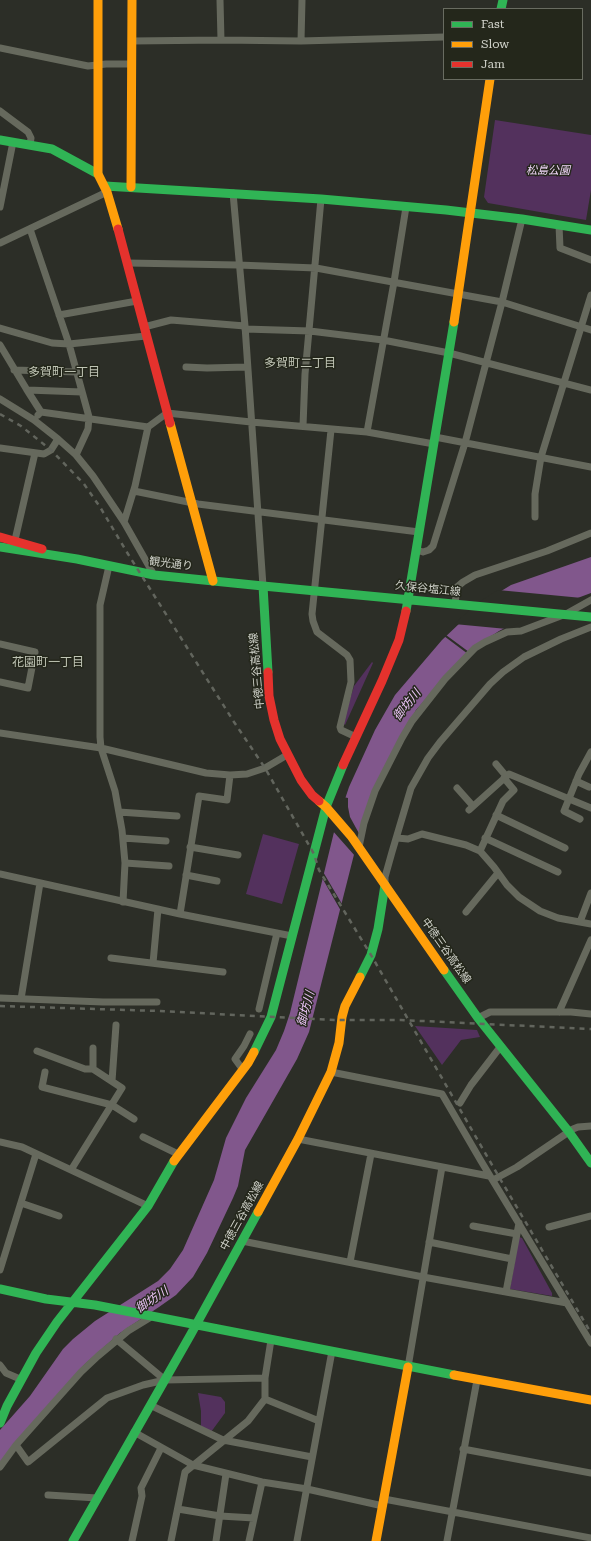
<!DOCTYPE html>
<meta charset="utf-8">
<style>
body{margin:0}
#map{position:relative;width:591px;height:1541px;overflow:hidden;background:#2c2e27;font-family:"Roboto Serif",serif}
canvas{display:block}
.legend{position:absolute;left:443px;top:8px;width:140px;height:72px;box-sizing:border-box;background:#24271b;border:1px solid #696c61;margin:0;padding:5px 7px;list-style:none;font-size:12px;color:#d1d3cb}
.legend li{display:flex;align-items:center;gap:8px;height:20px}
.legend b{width:20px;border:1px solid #696c61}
</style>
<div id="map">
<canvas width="591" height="1541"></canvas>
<ul class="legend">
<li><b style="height:5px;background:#30b455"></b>Fast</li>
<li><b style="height:5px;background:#ff9f0a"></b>Slow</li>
<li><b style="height:5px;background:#e5322d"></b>Jam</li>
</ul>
</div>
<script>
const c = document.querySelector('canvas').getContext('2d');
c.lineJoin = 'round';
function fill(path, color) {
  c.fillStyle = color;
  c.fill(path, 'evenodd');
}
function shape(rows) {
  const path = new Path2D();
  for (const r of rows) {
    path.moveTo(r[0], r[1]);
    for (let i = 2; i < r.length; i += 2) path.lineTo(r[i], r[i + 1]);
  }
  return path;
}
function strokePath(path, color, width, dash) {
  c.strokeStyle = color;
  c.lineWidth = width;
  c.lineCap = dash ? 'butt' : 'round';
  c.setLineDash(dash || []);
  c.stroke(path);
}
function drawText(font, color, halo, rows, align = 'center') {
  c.font = font + ' "Roboto Serif","Noto Sans JP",serif';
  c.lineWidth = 3;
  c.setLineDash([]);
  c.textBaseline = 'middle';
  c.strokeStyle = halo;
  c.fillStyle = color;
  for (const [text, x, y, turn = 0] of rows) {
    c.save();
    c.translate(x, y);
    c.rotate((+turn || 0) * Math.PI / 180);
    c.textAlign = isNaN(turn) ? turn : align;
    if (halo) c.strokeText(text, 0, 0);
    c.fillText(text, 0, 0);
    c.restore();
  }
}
fill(shape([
 [495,120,591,135,591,190,586,220,488,203,484,197],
 [372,662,373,663,345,725,343,723,354,686],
 [263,834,299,844,282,904,246,894],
 [415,1026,477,1030,480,1037,461,1040,442,1065],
 [519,1237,522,1238,552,1293,552,1296,510,1289],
 [198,1393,221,1397,225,1402,225,1413,211,1432,201,1428,201,1411]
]), '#53315d');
fill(shape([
 [591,557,591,593,524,618,499,631,473,648,416,710,362,823,309,1032,297,1059,245,1150,238,1186,233,1198,207,1253,193,1277,176,1295,159,1307,120,1333,85,1364,0,1465,0,1430,30,1396,63,1349,73,1339,95,1321,158,1281,170,1269,183,1250,214,1180,226,1138,246,1098,276,1050,284,1031,290,1013,334,832,349,787,375,730,395,695,442,640,480,604,511,585]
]), '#81578c');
fill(shape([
 [498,590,582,598,525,620,507,629,454,624,479,602],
 [446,635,469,652,468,654,444,636],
 [343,797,348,798,348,807,350,817,361,837,355,856,332,830],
 [322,870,342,904,341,911,321,876]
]), '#2c2e27');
strokePath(shape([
 [220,0,221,40],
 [132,41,221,40,301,41,444,37],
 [301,41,302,0],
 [0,48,88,66,106,64,132,64],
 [0,111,28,132,31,138,30,145],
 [233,193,245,326,263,586],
 [0,207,13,142],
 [559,225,560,248,591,260],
 [30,229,69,344,89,417,88,429,76,455],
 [0,243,107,192],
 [128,263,238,265,316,268,502,302,591,330],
 [59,315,137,301],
 [144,327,171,320,245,326],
 [0,328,52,343,69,344,146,336],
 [245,329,310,331,383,340,449,353,591,390],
 [0,345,27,390,41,412,38,415],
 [186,367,207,368,247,367],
 [14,370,77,372],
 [27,390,82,392],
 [0,399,34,420,58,439,76,455,93,476,124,522,154,575],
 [41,412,148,427,167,413,251,422,367,432,434,444],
 [303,426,305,374,321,199],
 [331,430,312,614,313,621,317,632,347,655,350,660,351,682,340,727,341,730,356,737],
 [367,432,394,282,406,207],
 [435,437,591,467],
 [0,448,44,454,51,450,58,439],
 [134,491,198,504,419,532],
 [535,517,535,494,541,457,591,295],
 [124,522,135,486,148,427],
 [15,540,35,453],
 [417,550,423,552,429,550,433,546,465,443,502,302,522,219],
 [109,566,100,605,100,737,101,748,115,791,122,830,125,863,123,902],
 [455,604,457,587,463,582,475,575,547,551,591,533],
 [0,644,35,652,28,688,0,682],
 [0,733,101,748,206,773,230,775,247,774,265,768,287,755],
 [496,764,506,776],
 [576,781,589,787],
 [457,788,473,806],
 [469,810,509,774,591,808],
 [119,812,177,816],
 [496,815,565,848],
 [580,819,564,811,579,774,591,752],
 [123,838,166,841],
 [397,838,408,839,422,834,466,845,480,851,494,867,507,885,519,897,540,911,558,918,591,924],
 [485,838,558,872],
 [190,847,238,855],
 [359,847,364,823,375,791,402,738,412,721,445,679,475,648,485,642,507,632,521,631,566,614,591,600],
 [480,851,503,801,514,790,504,778],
 [125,863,169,866],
 [0,874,180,914,292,936],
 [186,875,217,881],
 [385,884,385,877,392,852,411,788,428,758,440,742,490,684,503,672,524,657,561,639,591,627],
 [466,912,498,873],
 [180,914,199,796,227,800,230,775],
 [580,922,591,893],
 [111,958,223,972],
 [153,963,158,909],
 [0,998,103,1002,157,1002],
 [21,999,40,883],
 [259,1009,277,933],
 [559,1012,591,940],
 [478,1018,490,1012,571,1012,591,1014],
 [37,1051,85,1069,93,1069,122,1088,71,1170],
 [93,1069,93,1048],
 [243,1070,235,1059,244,1046,250,1034],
 [45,1072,42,1087,112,1105,134,1119],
 [331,1072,442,1094,481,1161,591,1343],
 [112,1081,116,1025],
 [460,1103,471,1085,501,1046],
 [143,1137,178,1154],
 [298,1139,489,1176],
 [0,1142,22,1147,148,1206],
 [493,1180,517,1167,573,1129,578,1127,591,1126],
 [21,1203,59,1216],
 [473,1226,517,1234],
 [549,1227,591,1216],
 [242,1241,423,1277,567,1303],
 [429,1242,512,1259],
 [350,1262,371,1154],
 [0,1270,36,1154],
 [506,1292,519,1223],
 [116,1339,165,1380],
 [0,1365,6,1373,20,1379],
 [408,1367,442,1167],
 [265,1399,319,1421],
 [150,1405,223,1440,312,1457],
 [134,1432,193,1465,262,1482,307,1489,383,1506],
 [16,1445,28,1462,107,1398,143,1385,165,1380,265,1378],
 [463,1449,591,1473],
 [0,1467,16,1445,81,1372,98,1356,128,1331,151,1317],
 [48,1495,97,1498],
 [384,1499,591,1538],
 [178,1509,220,1516,254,1518],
 [132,1541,142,1496,141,1488,161,1448],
 [171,1541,185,1472,248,1421,265,1399,265,1378,271,1340],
 [216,1541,226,1474],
 [249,1541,262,1482],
 [297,1541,332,1351],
 [447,1541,477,1380]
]), '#66695d', 7);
strokePath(shape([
 [501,9,503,0],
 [0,140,52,149,98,174],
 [105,186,321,199,446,210,522,219,591,230],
 [0,547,77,559,154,575,263,586,268,672],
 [263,586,591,617],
 [406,611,454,322],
 [444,970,478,1018,569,1132,591,1163],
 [360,977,371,955,378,929,385,885],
 [254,1052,271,1017,326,807,343,765],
 [0,1289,46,1299,95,1305,454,1375],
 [0,1423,7,1406,36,1353,57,1322,148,1206,174,1161],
 [73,1541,191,1334,258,1212]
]), '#30b455', 9);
strokePath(shape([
 [98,0,98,174,107,192,118,229],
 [131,187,132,0],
 [454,322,490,79],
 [170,423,213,581],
 [319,801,326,807,351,836,444,970],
 [174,1161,248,1063,254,1052],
 [258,1212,298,1139,331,1072,339,1043,342,1017,345,1006,360,977],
 [454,1375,591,1400],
 [376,1541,408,1367]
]), '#ff9f0a', 9);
strokePath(shape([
 [118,229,170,423],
 [0,537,42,549],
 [268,672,269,696,274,720,280,739,301,780,312,795,319,801],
 [343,765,382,681,399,640,406,611]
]), '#e5322d', 9);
strokePath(shape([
 [0,414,21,426,51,450,84,484,100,507,128,554,234,722,265,768,314,854,319,870,371,955,499,1177,591,1333],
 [0,1006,159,1011,334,1020,401,1020,591,1029]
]), '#62655d', 2.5, [5, 5]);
drawText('italic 11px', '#f2d7fa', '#24271b', [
 ["松島公園",548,171]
]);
drawText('11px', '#d1d3cb', '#24271b', [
 ["観光通り",171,564,7],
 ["久保谷塩江線",428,589,6],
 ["中徳三谷高松線",257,671,-95],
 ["中徳三谷高松線",446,951,55],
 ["中徳三谷高松線",242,1216,-61]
]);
drawText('12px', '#c0c5b5', '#24271b', [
 ["多賀町二丁目",300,363],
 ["多賀町一丁目",64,372],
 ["花園町一丁目",48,662]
]);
drawText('italic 12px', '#ecc5f8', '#24271b', [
 ["御坊川",407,705,-51],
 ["御坊川",306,1009,-75],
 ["御坊川",152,1300,-34]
]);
</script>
